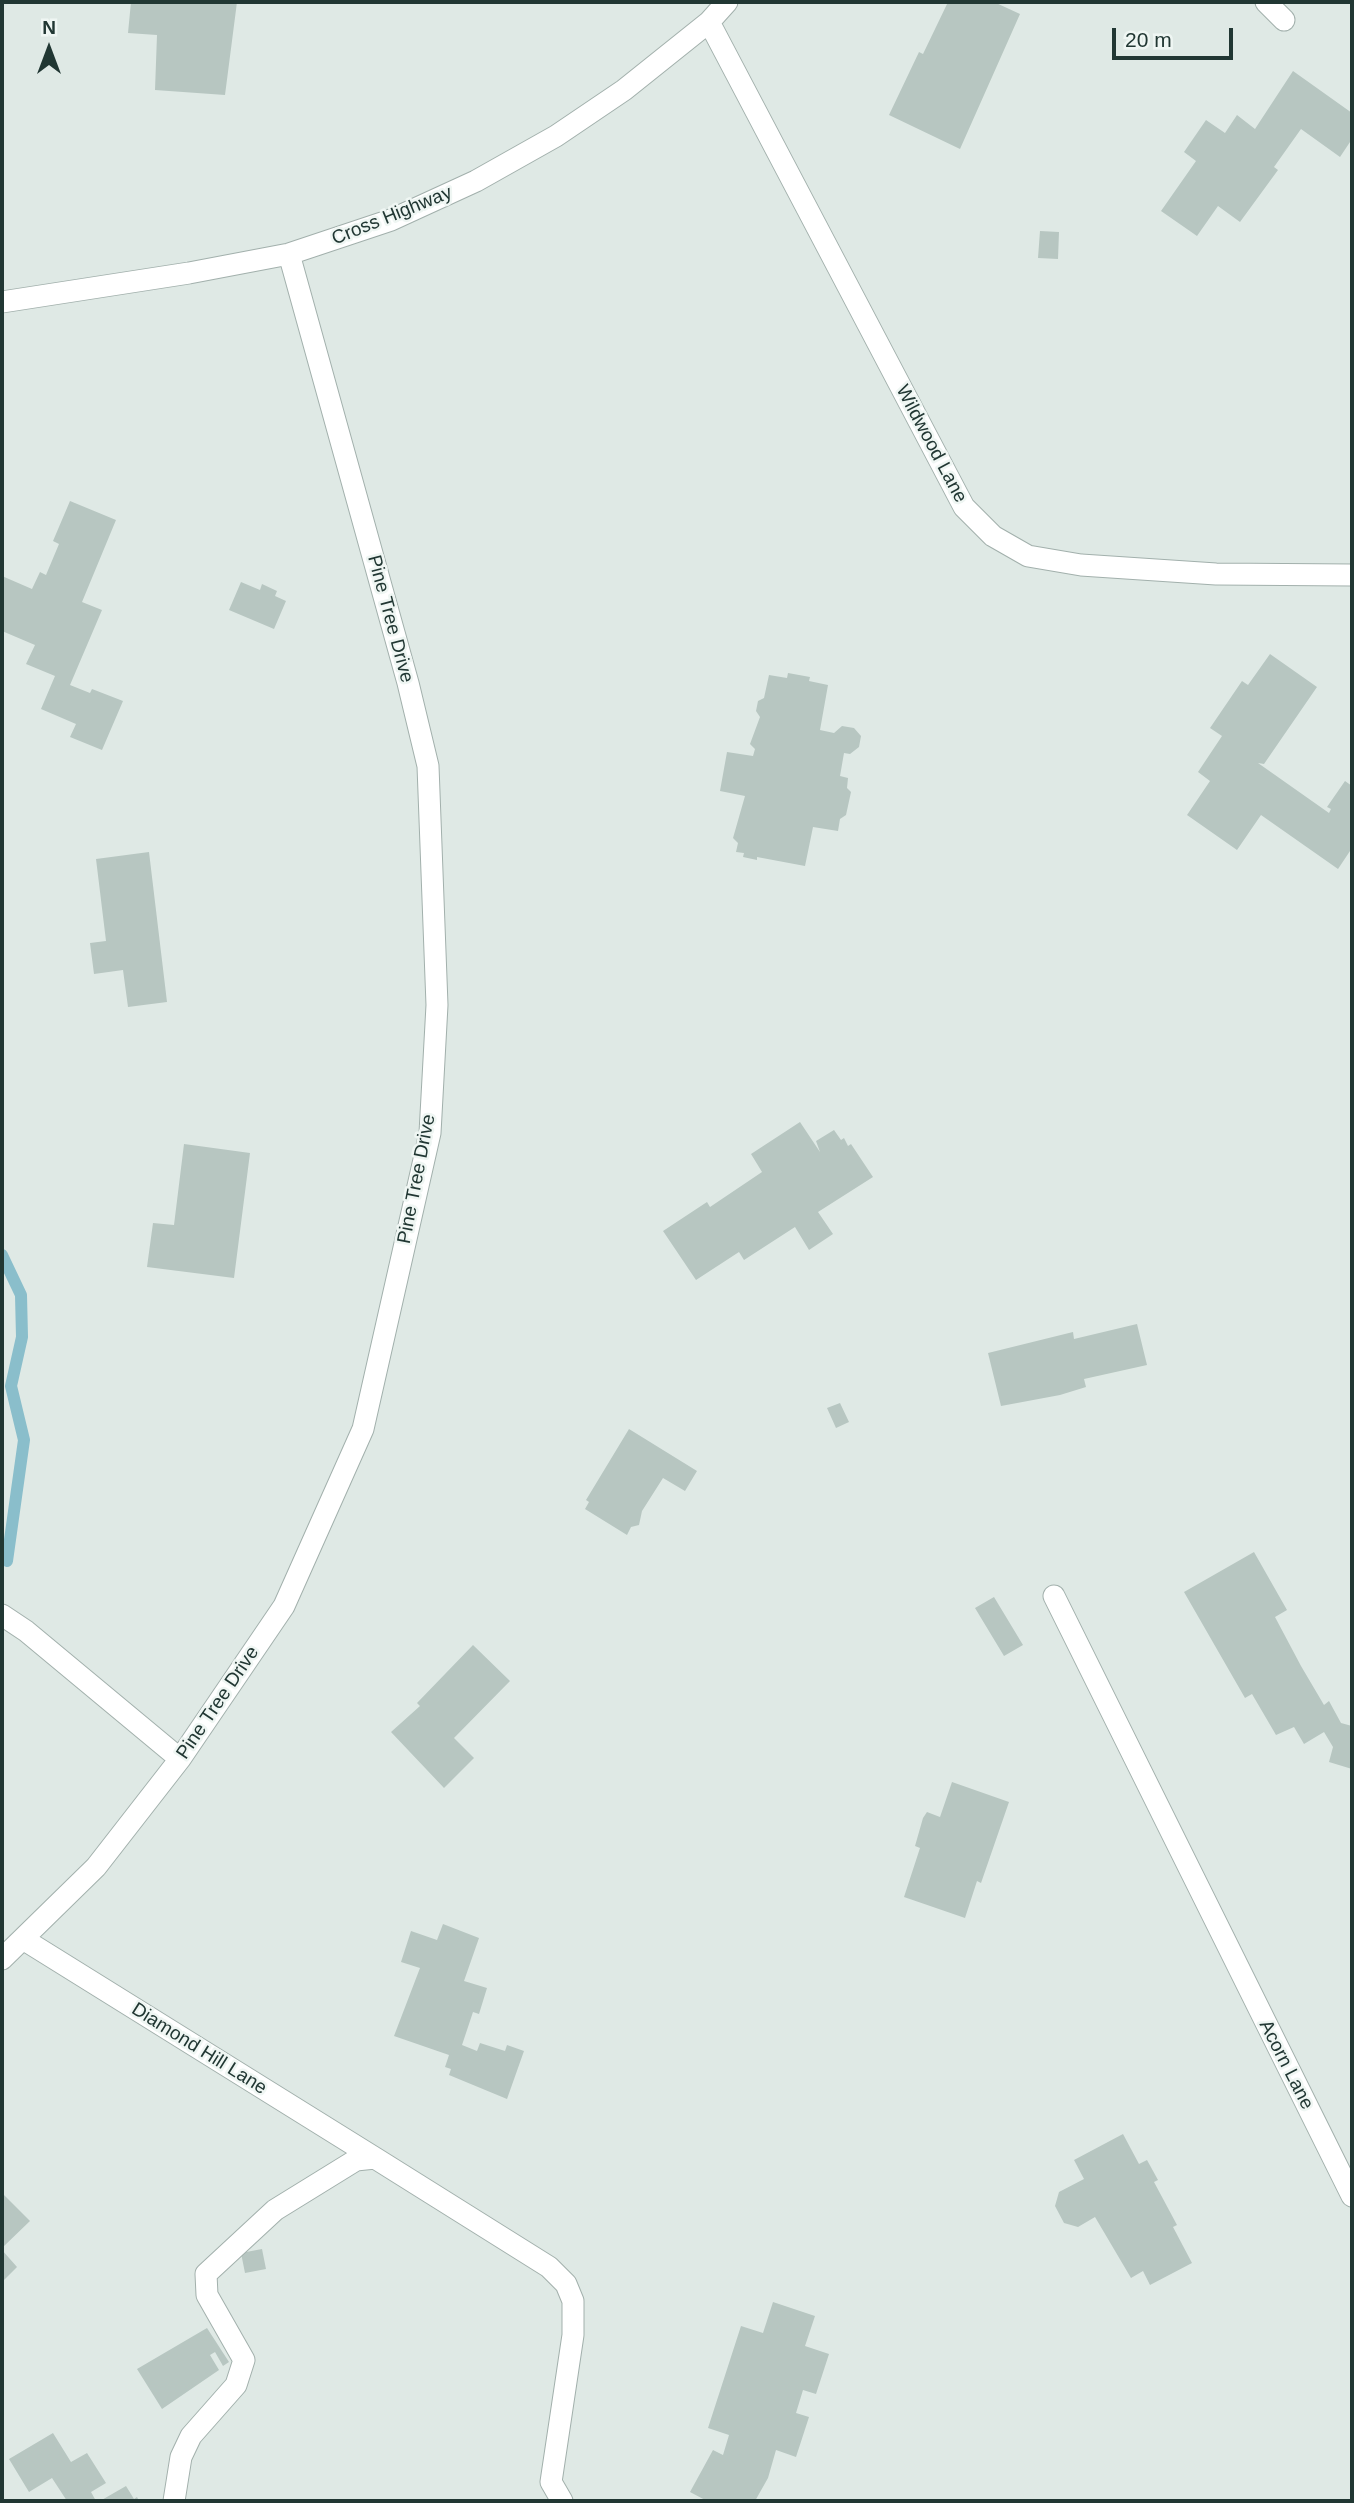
<!DOCTYPE html>
<style>
body{margin:0}
#map{position:relative;width:1354px;height:2503px;overflow:hidden;background:#dfe9e5;font-family:Helvetica,sans-serif}
canvas{display:block}
.frame{position:absolute;inset:0;border:4px solid #213733;pointer-events:none}
.north{position:absolute;left:14px;top:14px;width:70px;height:70px;-webkit-text-stroke:5px #eff6f3;paint-order:stroke;rotate:0deg;font-size:19px;font-weight:700;line-height:28px;text-align:center;color:#213733}
.north::after{content:'';display:block;margin:auto;width:24px;height:32px;background:#213733;clip-path:polygon(50% 0,100% 100%,50% 72%,0 100%)}
.scale{position:absolute;left:1112px;top:28px;width:121px;height:32px;box-sizing:border-box;border:4px solid #213733;border-top:0;padding-left:9px;font-size:21px;line-height:24px;white-space:nowrap;color:#213733;-webkit-text-stroke:5px #eff6f3;paint-order:stroke}
</style>
<div id="map">
<canvas width="1354" height="2503"></canvas>
<div class="frame"></div>
<div class="north">N</div>
<div class="scale">20 m</div>
</div>
<script>
const c = document.querySelector('canvas').getContext('2d');
c.lineJoin = 'round';
function shape(rows) {
  const path = new Path2D();
  for (const r of rows) {
    path.moveTo(r[0], r[1]);
    for (let i = 2; i < r.length; i += 2) path.lineTo(r[i], r[i + 1]);
  }
  return path;
}
function strokePath(path, color, width, dash) {
  c.strokeStyle = color;
  c.lineWidth = width;
  c.lineCap = dash ? 'butt' : 'round';
  c.setLineDash(dash || []);
  c.stroke(path);
}
function fill(path, color) {
  c.fillStyle = color;
  c.fill(path, 'evenodd');
}
function drawText(font, color, halo, rows, align = 'center') {
  c.font = font + ' Helvetica,sans-serif';
  c.lineWidth = 5;
  c.setLineDash([]);
  c.textBaseline = 'middle';
  c.strokeStyle = halo;
  c.fillStyle = color;
  for (const [text, x, y, turn = 0] of rows) {
    c.save();
    c.translate(x, y);
    c.rotate((+turn || 0) * Math.PI / 180);
    c.textAlign = isNaN(turn) ? turn : align;
    if (halo) c.strokeText(text, 0, 0);
    c.fillText(text, 0, 0);
    c.restore();
  }
}
strokePath(shape([
 [2,1255,21,1295,22,1337,11,1386,24,1440,7,1561]
]), '#8abecb', 12);
fill(shape([
 [131,2,237,2,225,95,155,90,157,35,128,33],
 [948,2,994,2,1020,14,960,149,889,115,919,52,923,54],
 [1293,71,1352,113,1352,139,1340,157,1301,129,1274,167,1278,170,1240,222,1218,206,1197,236,1161,211,1196,161,1184,152,1206,120,1225,133,1237,115,1255,129],
 [1040,231,1059,232,1058,259,1038,258],
 [70,501,116,520,82,602,102,610,70,685,90,693,92,689,123,701,102,750,70,737,76,724,41,709,55,676,26,664,35,645,2,631,2,576,32,589,40,572,46,575,59,544,53,541],
 [241,582,260,590,262,584,277,591,275,596,286,601,274,629,229,610],
 [1270,654,1317,687,1264,764,1258,763,1329,813,1331,809,1327,807,1345,781,1352,786,1352,848,1338,869,1261,815,1237,850,1187,815,1210,781,1198,772,1222,736,1210,728,1242,681,1248,685],
 [788,673,810,677,809,681,828,685,820,730,834,733,842,726,854,728,861,736,859,747,850,754,844,753,840,776,848,778,847,788,851,792,846,815,840,819,838,831,813,827,805,866,757,857,757,860,743,857,744,853,736,852,738,843,733,838,745,796,720,791,727,752,753,756,755,749,750,744,760,717,756,711,758,701,764,698,769,675,787,678],
 [149,852,167,1002,128,1007,123,970,94,974,90,943,106,941,96,859],
 [800,1122,820,1152,816,1141,834,1130,841,1140,844,1138,848,1146,851,1144,873,1177,818,1212,833,1234,809,1250,795,1227,744,1260,739,1252,696,1280,663,1231,707,1202,710,1207,762,1172,751,1154],
 [184,1144,250,1153,234,1278,147,1267,153,1223,174,1225],
 [1137,1324,1147,1365,1084,1379,1086,1387,1060,1395,1001,1406,988,1353,1073,1332,1074,1339],
 [840,1403,849,1422,836,1428,827,1408],
 [629,1429,697,1471,685,1491,663,1478,642,1511,639,1525,631,1527,627,1535,585,1509,589,1502,586,1500],
 [1254,1552,1287,1610,1275,1617,1301,1666,1324,1705,1329,1701,1341,1723,1352,1726,1352,1769,1329,1762,1333,1747,1324,1732,1304,1744,1294,1727,1276,1735,1252,1694,1245,1698,1184,1592],
 [994,1597,1023,1645,1004,1656,975,1608],
 [473,1645,510,1681,454,1738,474,1758,444,1788,391,1732,420,1706,417,1703],
 [952,1782,1009,1802,981,1883,977,1881,965,1918,904,1897,920,1848,915,1846,923,1818,927,1812,940,1817],
 [443,1924,479,1938,464,1981,487,1988,479,2014,473,2012,462,2045,477,2051,480,2043,505,2051,507,2045,524,2051,507,2099,449,2075,451,2069,445,2067,449,2055,394,2036,420,1968,401,1962,411,1931,437,1940],
 [1123,2134,1139,2164,1147,2160,1158,2180,1154,2182,1177,2225,1173,2227,1192,2263,1150,2285,1143,2271,1131,2278,1095,2217,1078,2227,1064,2223,1055,2206,1059,2192,1084,2179,1074,2160],
 [2,2193,30,2221,2,2248],
 [262,2249,266,2269,245,2273,241,2253],
 [2,2250,17,2267,2,2282],
 [773,2302,815,2316,805,2346,829,2354,816,2394,803,2390,796,2413,809,2417,796,2457,776,2450,768,2478,755,2501,707,2501,690,2492,713,2450,723,2455,729,2435,708,2428,741,2326,763,2333],
 [207,2328,229,2362,223,2366,215,2352,210,2355,219,2370,162,2409,137,2369],
 [53,2433,71,2462,87,2453,106,2483,91,2492,96,2501,67,2501,52,2478,29,2492,9,2459],
 [126,2486,134,2499,137,2497,139,2501,100,2501]
]), '#b7c6c1');
const minor = shape([
 [1266,2,1284,20],
 [709,22,964,507,993,536,1028,556,1081,565,1216,574,1352,575],
 [2,302,189,273,289,254,391,220,476,181,556,136,624,90,709,22,727,2],
 [1054,1596,1352,2196],
 [2,1615,26,1631,180,1759],
 [23,1939,375,2158],
 [2,1959,96,1867,180,1759,284,1606,363,1429,430,1133,437,1005,428,766,408,683,289,254],
 [174,2501,181,2457,191,2436,236,2385,244,2360,207,2295,206,2274,275,2210,356,2160,375,2158,549,2267,566,2284,573,2301,573,2335,551,2482,562,2501]
]);
strokePath(minor, '#a2b0ac', 23);
strokePath(minor, '#fff', 21);
drawText('19px', '#213733', '#eff6f3', [
 ["Cross Highway",392,216,-22],
 ["Wildwood Lane",931,444,62],
 ["Pine Tree Drive",390,619,75],
 ["Pine Tree Drive",417,1179,-79],
 ["Pine Tree Drive",218,1703,-56],
 ["Diamond Hill Lane",199,2049,32],
 ["Acorn Lane",1286,2065,63]
]);
</script>
